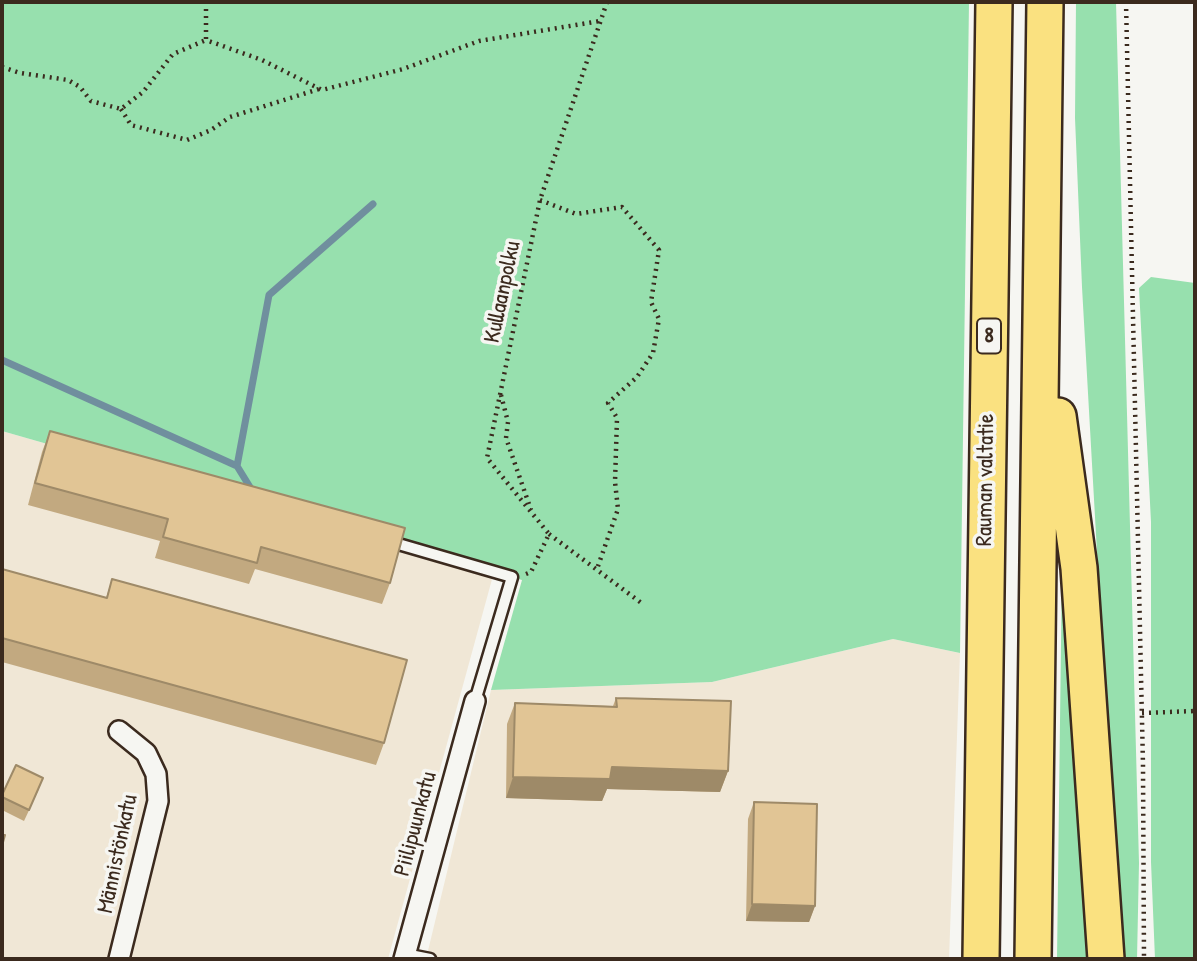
<!DOCTYPE html>
<meta charset="utf-8">
<style>
body{margin:0}
#map{position:relative;width:1197px;height:961px;overflow:hidden;background:#f6f6f2;font-family:"Patrick Hand",sans-serif}
canvas{display:block}
.frame{position:absolute;inset:0;border:4px solid #3b2a1e;pointer-events:none}
</style>
<div id="map">
<canvas width="1197" height="961"></canvas>
<div class="frame"></div>
</div>
<script>
const c = document.querySelector('canvas').getContext('2d');
c.lineJoin = 'round';
function fill(path, color) {
  c.fillStyle = color;
  c.fill(path, 'evenodd');
}
function shape(rows) {
  const path = new Path2D();
  for (const r of rows) {
    path.moveTo(r[0], r[1]);
    for (let i = 2; i < r.length; i += 2) path.lineTo(r[i], r[i + 1]);
  }
  return path;
}
function strokePath(path, color, width, dash) {
  c.strokeStyle = color;
  c.lineWidth = width;
  c.lineCap = dash ? 'butt' : 'round';
  c.setLineDash(dash || []);
  c.stroke(path);
}
function drawText(font, color, halo, rows, align = 'center') {
  c.font = font + ' "Patrick Hand",sans-serif';
  c.lineWidth = 7;
  c.setLineDash([]);
  c.textBaseline = 'middle';
  c.strokeStyle = halo;
  c.fillStyle = color;
  for (const [text, x, y, turn = 0] of rows) {
    c.save();
    c.translate(x, y);
    c.rotate((+turn || 0) * Math.PI / 180);
    c.textAlign = isNaN(turn) ? turn : align;
    if (halo) c.strokeText(text, 0, 0);
    c.fillText(text, 0, 0);
    c.restore();
  }
}
fill(shape([
 [2,431,494,572,388,959,2,959],
 [893,639,960,653,949,959,426,959,491,690,712,682]
]), '#f0e7d6');
fill(shape([
 [2,2,969,2,960,653,893,639,712,682,491,690,522,580,2,431],
 [1076,2,1116,2,1139,863,1137,959,1120,959,1082,287,1075,118],
 [1151,277,1195,283,1195,959,1155,959,1151,862,1151,522,1139,288],
 [1062,563,1067,563,1081,867,1088,959,1057,959]
]), '#97e0ae');
strokePath(shape([
 [2,360,237,466,253,492],
 [237,466,269,295,373,204]
]), '#708f9e', 7);
const lane = shape([
 [388,541,512,577,475,701],
 [405,954,430,959]
]);
const street = shape([
 [119,731,146,753,156,774,158,801,119,959],
 [404,959,475,701]
]);
const highway = shape([
 [1058,416,1079,568,1106,959],
 [981,959,994,2],
 [1033,959,1045,2]
]);
strokePath(lane, '#3b2a1e', 15);
strokePath(street, '#3b2a1e', 24);
strokePath(highway, '#3b2a1e', 40);
strokePath(shape([
 [206,2,206,40,262,60,322,90,403,69,479,41,600,21],
 [1126,2,1143,765,1144,959],
 [2,67,20,73,68,80,80,87,91,101,121,109,143,92,173,54,206,40],
 [121,109,131,125,187,140,211,130,230,117,319,89],
 [540,200,576,214,622,207,659,250,651,302,659,319,653,353,637,377,608,403,617,418,615,482,618,509,597,569],
 [501,395,508,422,506,438,531,510],
 [549,534,644,605],
 [526,574,531,572,549,534,487,458,540,200,607,2],
 [1142,713,1195,711]
]), '#3b2a1e', 4.5, [2, 5]);
strokePath(lane, '#f6f6f2', 10);
strokePath(street, '#f6f6f2', 19);
strokePath(highway, '#fae180', 35);
fill(shape([
 [50,431,390,583,382,604,255,569,249,584,155,558,160,541,28,505,42,452],
 [2,569,106,598,112,579,384,743,376,765,2,662],
 [616,698,728,771,720,792,607,789,602,801,506,798,507,724,515,703,613,706],
 [39,789,24,821,2,810,2,795],
 [754,802,815,906,809,922,746,921,748,819]
]), '#c2a980');
fill(shape([
 [612,767,728,771,720,792,607,789,602,801,506,798,513,777],
 [752,904,815,906,809,922,746,921]
]), '#9e8a68');
const building = shape([
 [50,431,405,528,390,583,261,547,257,563,163,537,168,519,35,483,50,431],
 [2,569,107,598,112,579,407,660,384,743,2,638,2,569],
 [616,698,731,701,728,771,612,767,610,779,513,777,515,703,617,707,616,698],
 [16,765,43,778,29,810,2,797,2,795,16,765],
 [754,802,817,804,815,906,752,904,754,802],
 [2,835,5,835,2,846,2,835]
]);
fill(building, '#e1c595');
strokePath(building, '#9e8a68', 2);
for (const [x, y, w] of [
 [989,336,24]
]) {
  const box = new Path2D();
  box.roundRect(x - w / 2, y - 17.5, w, 35, 5);
  c.fillStyle = '#f6f6f2';
  c.fill(box);
  strokePath(box, '#3b2a1e', 2);
}
drawText('bold 21px', '#3b2a1e', null, [
 ["8",989,336]
]);
drawText('23px', '#3b2a1e', '#f6f6f2', [
 ["Kullaanpolku",503,292,-78],
 ["Rauman valtatie",986,480,-89],
 ["Piilipuunkatu",416,824,-75],
 ["Männistönkatu",118,854,-78]
]);
</script>
